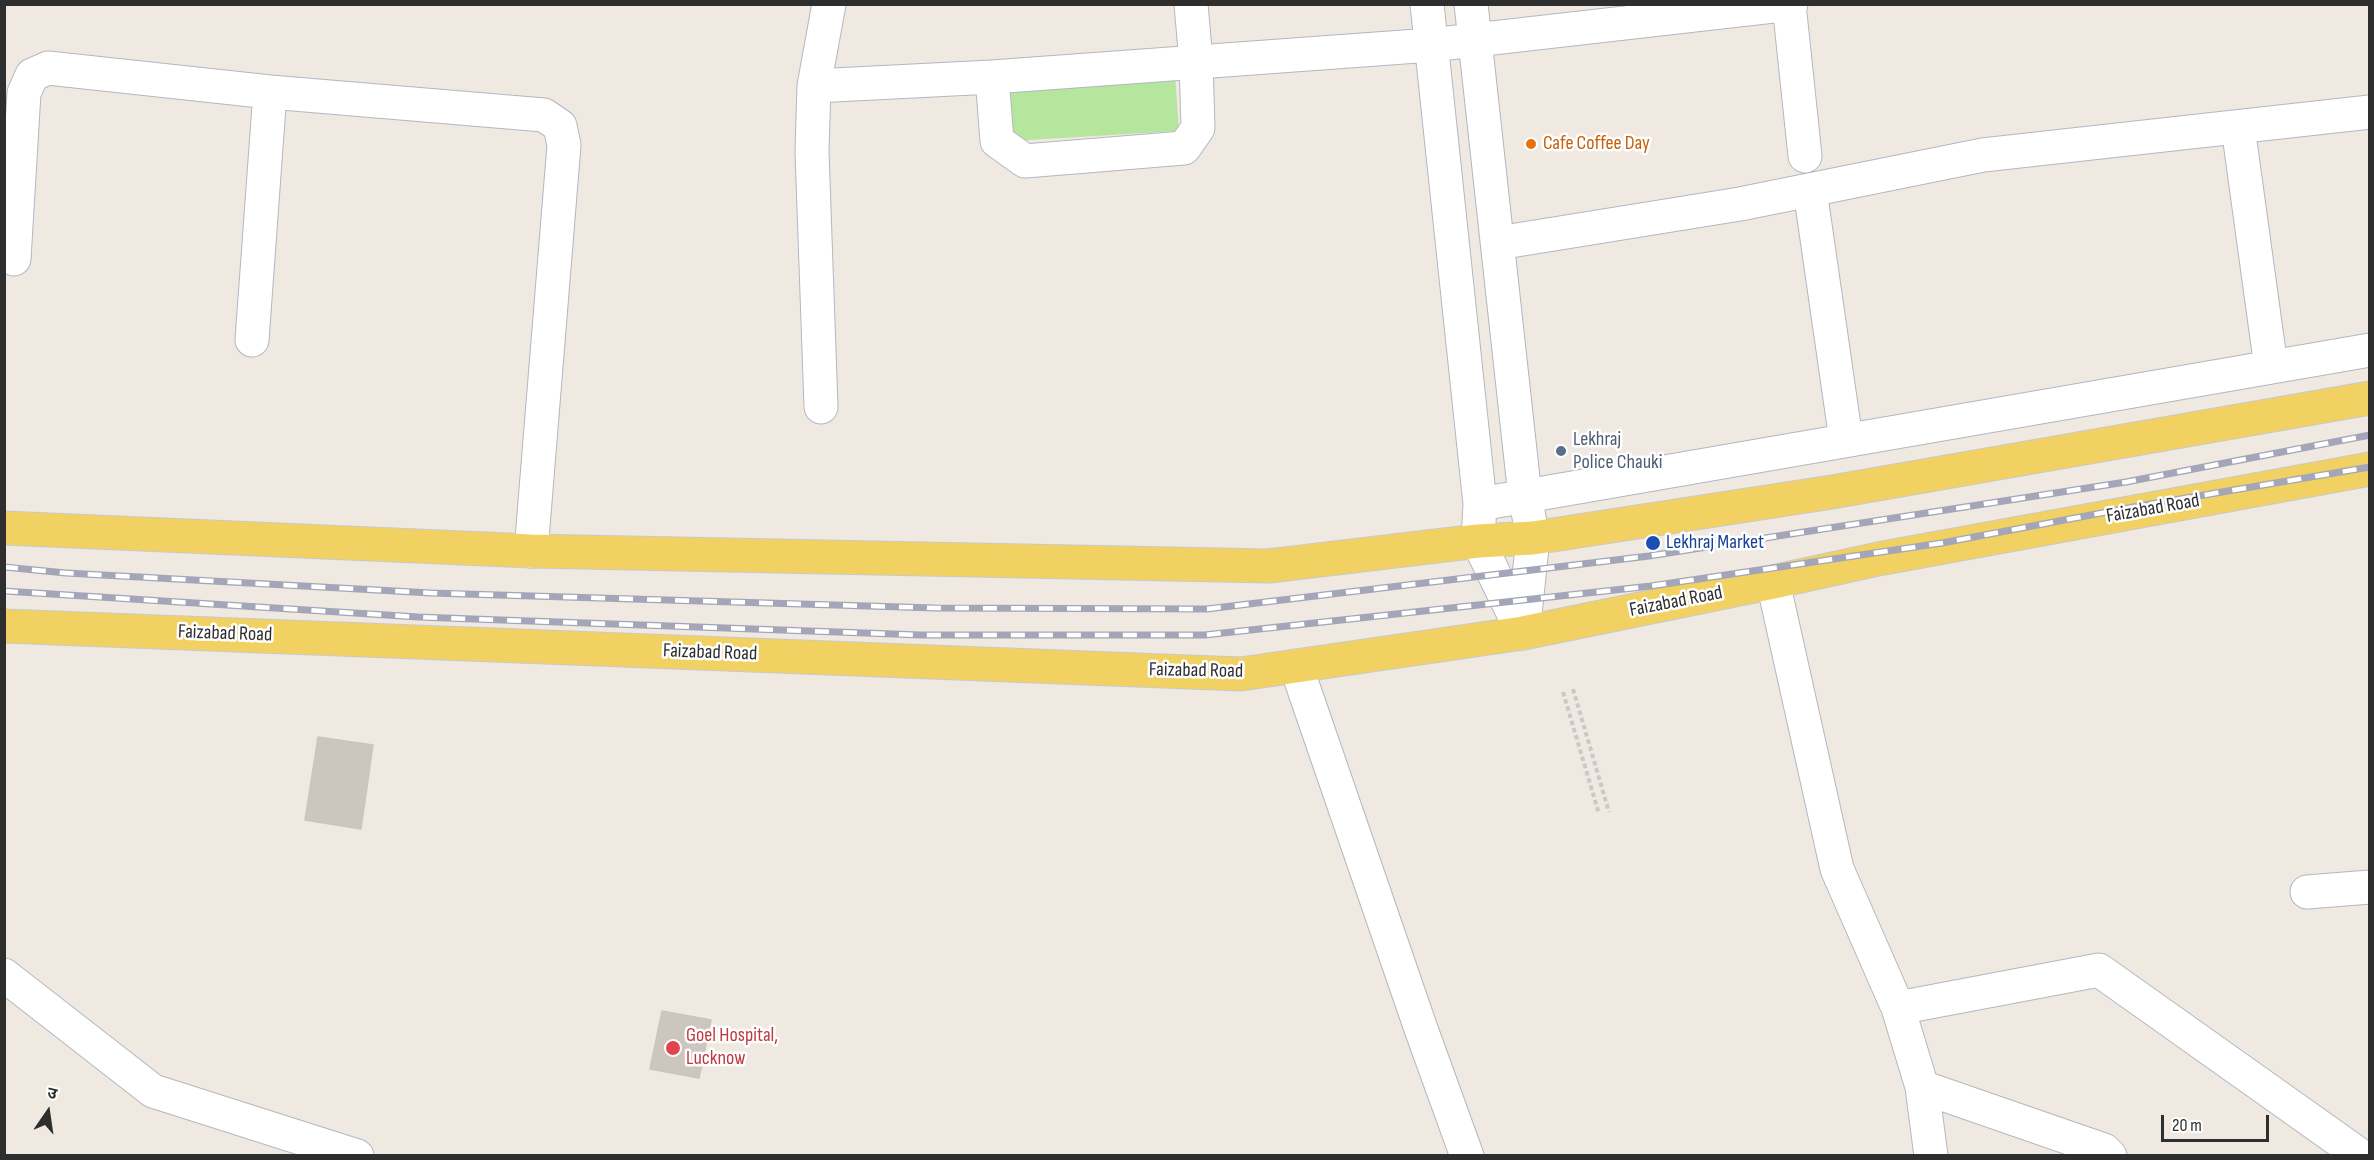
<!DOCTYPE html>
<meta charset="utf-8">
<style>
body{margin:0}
#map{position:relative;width:2374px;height:1160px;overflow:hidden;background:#efe9e1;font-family:"Sofia Sans Condensed","Noto Sans Devanagari",sans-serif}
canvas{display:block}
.frame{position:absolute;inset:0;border:6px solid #2e2e2e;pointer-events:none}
.north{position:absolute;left:18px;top:1082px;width:60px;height:60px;-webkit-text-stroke:4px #fff;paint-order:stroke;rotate:13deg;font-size:16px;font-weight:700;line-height:24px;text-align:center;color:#2e2e2e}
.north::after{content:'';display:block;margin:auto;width:21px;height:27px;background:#2e2e2e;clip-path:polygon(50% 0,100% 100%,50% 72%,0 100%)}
.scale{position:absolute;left:2161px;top:1115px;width:108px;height:27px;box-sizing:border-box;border:3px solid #2e2e2e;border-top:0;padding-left:8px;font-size:18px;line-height:21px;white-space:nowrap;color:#2e2e2e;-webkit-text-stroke:4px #fff;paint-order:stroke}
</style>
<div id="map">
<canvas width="2374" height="1160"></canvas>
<div class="frame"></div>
<div class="north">उ</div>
<div class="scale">20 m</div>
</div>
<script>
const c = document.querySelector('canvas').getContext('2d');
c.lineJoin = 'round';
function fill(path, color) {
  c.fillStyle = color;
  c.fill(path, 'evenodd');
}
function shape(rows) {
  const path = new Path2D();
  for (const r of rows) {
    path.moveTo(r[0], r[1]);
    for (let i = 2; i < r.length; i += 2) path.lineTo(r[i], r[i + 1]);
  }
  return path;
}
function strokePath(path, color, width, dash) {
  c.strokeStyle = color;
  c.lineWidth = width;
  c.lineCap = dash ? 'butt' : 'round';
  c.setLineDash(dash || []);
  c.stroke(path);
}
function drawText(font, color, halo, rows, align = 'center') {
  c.font = font + ' "Sofia Sans Condensed",sans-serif';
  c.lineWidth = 5;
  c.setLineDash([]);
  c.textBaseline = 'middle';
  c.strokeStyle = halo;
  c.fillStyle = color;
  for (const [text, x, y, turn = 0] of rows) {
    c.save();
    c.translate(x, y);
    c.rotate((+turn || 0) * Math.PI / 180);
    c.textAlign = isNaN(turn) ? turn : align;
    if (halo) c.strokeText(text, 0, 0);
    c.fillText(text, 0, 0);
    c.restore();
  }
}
fill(shape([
 [1175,75,1179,131,1011,141,1007,85]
]), '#b6e59e');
const building = shape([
 [318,737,373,745,361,829,305,820,318,737],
 [662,1011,711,1020,699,1078,650,1069,662,1011]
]);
fill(building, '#cbc7bf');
strokePath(building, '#cbc5ba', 1.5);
const minor = shape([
 [1427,4,1480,504,1478,541,1523,633],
 [1471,4,1525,496,1533,538,1523,633],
 [1789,4,1805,156],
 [992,77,997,141,1025,161,1184,148,1198,128,1196,62,1191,4],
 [814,86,992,77,1431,45,1791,4],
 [2238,127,2271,367],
 [1810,190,1846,440],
 [1498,243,1740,204,1983,155,2370,112],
 [14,259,24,93,32,75,48,68,270,92,544,115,560,126,564,145,531,551],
 [252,340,270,92],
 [821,407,812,152,814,86,829,4],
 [1480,504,2370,350],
 [1773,582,1837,869,1898,1008,1922,1087,1931,1156],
 [1296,666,1421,1029,1467,1156],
 [2307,892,2370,887],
 [4,975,153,1091,357,1156],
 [1898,1008,2099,970,2361,1156],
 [1922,1087,2104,1150,2110,1156]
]);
const major = shape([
 [4,528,531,551,1269,566,1478,541,1533,538,1832,492,2370,398],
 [4,626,1241,674,1523,633,1773,582,1878,559,2370,469]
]);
strokePath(minor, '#b4b7c1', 35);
strokePath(major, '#c9c9c9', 35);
strokePath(shape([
 [1573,689,1609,812],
 [1563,692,1599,814]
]), '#c9c9c9', 4, [4.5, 3]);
strokePath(minor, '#fff', 33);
strokePath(major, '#f2d163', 33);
const rail = shape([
 [4,567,66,573,431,593,935,608,1207,609,1649,556,2126,482,2370,435],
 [4,591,418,617,921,635,1205,635,1651,586,1942,543,2139,506,2370,467]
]);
strokePath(rail, '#a3a6b8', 7);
strokePath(rail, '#fff', 4.5, [14]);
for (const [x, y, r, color] of [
 [1531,144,6,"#e8710a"],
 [1561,451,6,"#5c6f8a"],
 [1653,543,8,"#1a4fb4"],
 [673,1048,8,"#e0444e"]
]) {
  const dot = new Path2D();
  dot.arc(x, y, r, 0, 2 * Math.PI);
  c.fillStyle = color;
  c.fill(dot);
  strokePath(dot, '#fff', 2);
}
drawText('20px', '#c56008', '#fff', [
 ["Cafe Coffee Day",1543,144]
], 'left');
drawText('20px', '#4e5e75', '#fff', [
 ["Lekhraj",1573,440],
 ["Police Chauki",1573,463]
], 'left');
drawText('20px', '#2e2e2e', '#fff', [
 ["Faizabad Road",2153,509,-10],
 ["Faizabad Road",1676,602,-11],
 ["Faizabad Road",225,634,2],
 ["Faizabad Road",710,653,2],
 ["Faizabad Road",1196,671,1]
]);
drawText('20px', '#164399', '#fff', [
 ["Lekhraj Market",1666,543]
], 'left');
drawText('20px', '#be3a42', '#fff', [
 ["Goel Hospital,",686,1036],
 ["Lucknow",686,1059]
], 'left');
</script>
